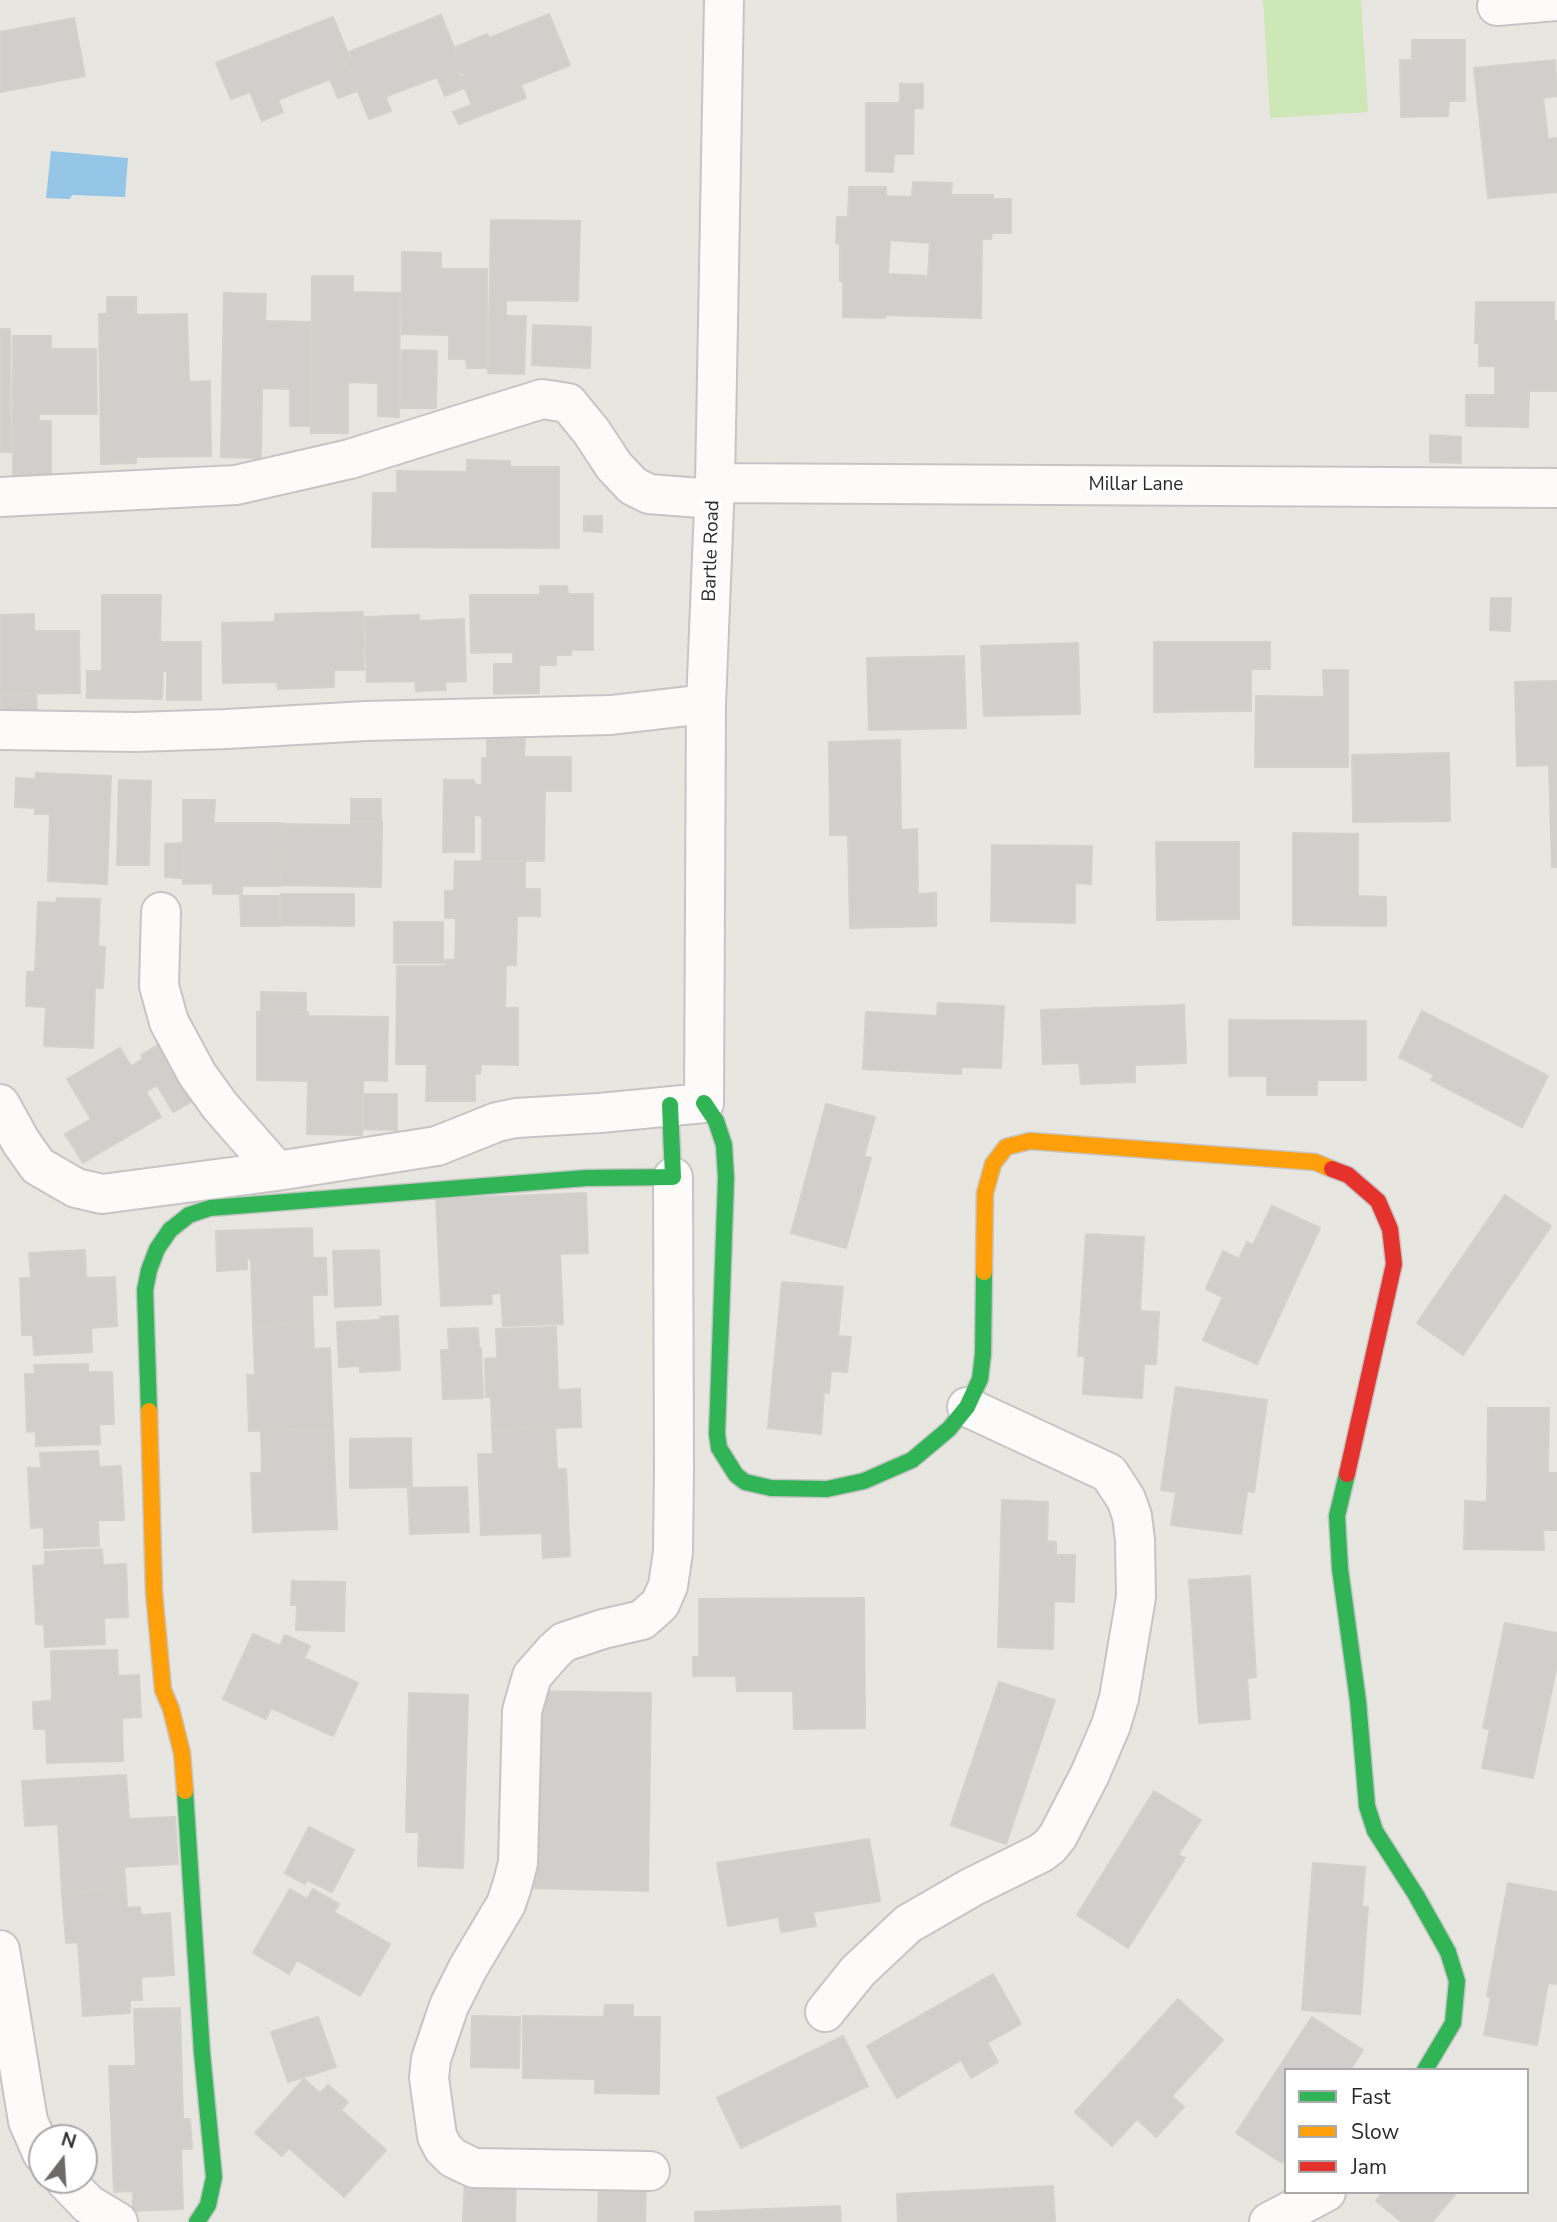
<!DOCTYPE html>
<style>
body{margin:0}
#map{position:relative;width:1557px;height:2222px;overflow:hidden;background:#e8e6e0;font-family:"Nunito Sans",sans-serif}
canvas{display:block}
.legend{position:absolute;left:1284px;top:2068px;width:245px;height:126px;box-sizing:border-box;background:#fff;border:2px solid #a9a9a9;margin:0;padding:9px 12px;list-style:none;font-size:21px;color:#292929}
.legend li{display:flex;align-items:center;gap:14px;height:35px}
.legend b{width:35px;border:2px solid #a9a9a9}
.north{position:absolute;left:28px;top:2124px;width:70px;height:70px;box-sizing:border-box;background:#fff;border:2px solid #a9a9a9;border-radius:50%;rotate:17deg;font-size:19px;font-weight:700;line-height:28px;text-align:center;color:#292929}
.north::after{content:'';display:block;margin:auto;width:24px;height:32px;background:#6c6b69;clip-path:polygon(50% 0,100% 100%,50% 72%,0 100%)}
</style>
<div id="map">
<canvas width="1557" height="2222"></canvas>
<ul class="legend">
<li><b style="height:9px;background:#30b455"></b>Fast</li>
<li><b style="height:9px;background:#ff9f0a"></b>Slow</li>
<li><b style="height:9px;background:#e5322d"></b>Jam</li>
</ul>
<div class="north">N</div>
</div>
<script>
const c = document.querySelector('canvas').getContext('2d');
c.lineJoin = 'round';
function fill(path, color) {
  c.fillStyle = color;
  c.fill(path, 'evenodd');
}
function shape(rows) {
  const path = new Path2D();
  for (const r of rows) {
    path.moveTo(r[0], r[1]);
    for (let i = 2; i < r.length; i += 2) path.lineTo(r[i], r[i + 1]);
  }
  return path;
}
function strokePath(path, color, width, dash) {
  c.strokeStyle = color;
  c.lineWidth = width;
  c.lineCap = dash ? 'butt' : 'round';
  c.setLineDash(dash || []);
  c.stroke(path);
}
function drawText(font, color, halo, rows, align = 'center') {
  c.font = font + ' "Nunito Sans",sans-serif';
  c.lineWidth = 7;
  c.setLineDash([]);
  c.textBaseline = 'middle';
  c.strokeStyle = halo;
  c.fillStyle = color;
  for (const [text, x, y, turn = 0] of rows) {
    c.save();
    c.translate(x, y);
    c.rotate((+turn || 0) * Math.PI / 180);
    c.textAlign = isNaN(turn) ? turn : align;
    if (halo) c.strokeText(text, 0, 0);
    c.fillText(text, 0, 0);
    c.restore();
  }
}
fill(shape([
 [1263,0,1361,0,1368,112,1270,118]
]), '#cee7b7');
fill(shape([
 [51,151,128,158,125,197,72,195,70,199,46,198]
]), '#95c6e7');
const building = shape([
 [549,14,570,65,521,85,526,98,459,124,453,112,472,105,460,77,465,75,454,48,487,34,489,38,549,14],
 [441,15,464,72,458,75,464,88,445,96,437,77,385,97,391,111,369,119,346,62,352,60,349,52,441,15],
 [333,17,350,59,344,61,357,91,338,98,330,79,278,100,283,112,262,121,250,92,231,99,216,63,333,17],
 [74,18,85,76,0,92,0,32,74,18],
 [1412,40,1465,40,1465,101,1449,101,1448,116,1401,117,1400,60,1412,60,1412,40],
 [1555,60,1557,96,1543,98,1548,139,1557,138,1557,192,1488,198,1474,68,1555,60],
 [900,84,923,84,923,108,914,108,913,154,894,154,893,172,866,171,866,103,900,103,900,84],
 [913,182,952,183,951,195,993,195,993,199,1011,199,1011,233,992,233,991,239,982,239,981,318,885,315,885,318,843,317,843,281,840,281,840,244,836,243,837,217,848,217,849,187,886,187,886,196,912,197,913,182],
 [890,240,930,243,928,276,888,274,890,240],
 [491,220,580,221,578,301,506,300,506,316,526,316,524,374,488,373,491,220],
 [402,252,441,253,441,269,487,269,487,368,467,368,466,359,449,359,449,335,402,334,402,252],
 [312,276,353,276,353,292,400,293,399,417,378,416,378,383,348,382,348,433,311,433,312,276],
 [224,293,266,294,265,321,311,322,310,426,290,426,290,389,262,388,261,458,221,457,224,293],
 [107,297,136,297,136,313,139,315,187,314,189,382,210,381,211,456,136,457,136,463,101,464,99,314,107,314,107,297],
 [1476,302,1554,302,1554,321,1557,321,1557,391,1529,391,1528,427,1466,426,1466,395,1495,395,1495,366,1479,366,1479,343,1475,343,1476,302],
 [533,325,591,327,590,368,532,365,533,325],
 [0,329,10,329,11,452,0,452,0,329],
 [13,336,51,336,51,349,96,349,97,414,39,414,39,421,51,421,51,475,13,475,13,336],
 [402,350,437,351,436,408,400,408,402,350],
 [1430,435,1461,437,1461,463,1430,462,1430,435],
 [467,460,510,461,510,467,559,467,559,548,372,547,373,493,397,493,397,471,467,472,467,460],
 [584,516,602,516,602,532,584,531,584,516],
 [540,586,567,586,568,594,593,594,593,650,571,650,571,655,556,655,556,665,539,665,539,693,494,694,494,664,513,664,513,652,471,653,470,595,540,595,540,586],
 [102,595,161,595,160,642,201,642,201,700,167,700,167,671,163,671,162,699,87,698,87,671,102,671,102,595],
 [1491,598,1511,598,1510,631,1490,630,1491,598],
 [363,612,364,670,334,670,334,687,278,689,277,682,223,683,222,623,275,622,275,614,363,612],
 [34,614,34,631,79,631,80,693,0,694,0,615,34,614],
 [419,615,419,621,464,619,466,681,445,682,446,690,416,691,415,681,367,682,365,617,419,615],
 [1154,642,1270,642,1270,669,1251,669,1251,711,1154,712,1154,642],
 [1078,643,1080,714,984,716,981,646,1078,643],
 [964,656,966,728,869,730,867,658,964,656],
 [1323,670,1348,670,1348,767,1255,767,1256,696,1324,697,1323,670],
 [1557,681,1557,867,1552,867,1549,765,1517,766,1515,682,1557,681],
 [36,693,37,712,0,712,0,694,36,693],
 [487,739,525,739,524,757,571,757,571,791,545,791,544,861,482,860,482,816,474,815,474,852,443,852,444,780,474,780,475,785,482,785,482,758,487,758,487,739],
 [900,740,901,830,917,829,918,894,936,893,936,926,850,928,848,835,830,835,829,742,900,740],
 [1449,753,1450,821,1353,822,1352,755,1449,753],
 [36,773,111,776,107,884,48,881,50,814,35,814,36,773],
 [16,778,36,779,35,808,15,807,16,778],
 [119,780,151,781,149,865,117,865,119,780],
 [351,799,381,799,381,821,351,821,351,799],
 [183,800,215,800,214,816,183,816,183,800],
 [183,816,214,816,214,823,281,823,281,886,242,886,242,894,213,894,213,883,183,884,183,816],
 [351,821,382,822,381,887,282,885,283,824,351,825,351,821],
 [1293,833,1358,834,1358,896,1386,897,1386,926,1293,925,1293,833],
 [1156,842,1239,842,1239,919,1157,920,1156,842],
 [183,843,183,878,165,877,165,844,183,843],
 [992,845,1092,846,1091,884,1075,883,1075,923,991,921,992,845],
 [455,861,525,862,525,889,540,889,540,916,517,916,516,965,506,965,505,1008,518,1008,518,1065,481,1064,480,1074,475,1074,475,1101,426,1101,427,1064,396,1064,397,966,445,966,445,960,455,960,456,918,445,918,445,891,454,891,455,861],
 [281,894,354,894,354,926,281,925,281,894],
 [240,896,279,896,280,926,241,926,240,896],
 [57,898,100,899,98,946,105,947,103,988,95,988,93,1048,44,1046,46,1007,26,1006,27,972,35,972,38,902,56,903,57,898],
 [394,922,443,922,443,963,394,963,394,922],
 [261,992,306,993,306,1012,261,1011,261,992],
 [938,1003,1004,1006,1001,1068,961,1067,961,1074,863,1069,866,1012,937,1016,938,1003],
 [1184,1005,1186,1063,1135,1065,1135,1082,1081,1084,1079,1063,1043,1064,1041,1010,1184,1005],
 [1422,1011,1548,1076,1522,1127,1431,1080,1434,1075,1399,1057,1422,1011],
 [257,1012,308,1012,308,1016,388,1017,387,1081,363,1080,362,1135,307,1134,308,1081,257,1080,257,1012],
 [1229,1020,1366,1021,1366,1080,1317,1080,1317,1095,1267,1095,1267,1076,1229,1076,1229,1020],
 [166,1040,200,1097,173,1112,157,1085,146,1092,161,1117,101,1152,84,1123,91,1119,67,1079,120,1048,131,1066,143,1059,141,1055,166,1040],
 [363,1094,397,1094,397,1130,363,1129,363,1094],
 [826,1104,875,1117,864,1156,871,1158,846,1248,791,1233,826,1104],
 [84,1123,101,1152,83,1163,65,1134,84,1123],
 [586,1193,588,1253,560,1254,563,1324,503,1326,501,1293,491,1294,492,1304,441,1306,436,1199,586,1193],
 [1505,1195,1551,1226,1463,1355,1417,1323,1505,1195],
 [1272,1206,1320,1228,1257,1364,1203,1340,1223,1297,1206,1289,1223,1251,1239,1259,1247,1242,1253,1245,1272,1206],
 [312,1228,313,1258,326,1258,327,1295,312,1295,313,1324,253,1326,251,1259,247,1259,247,1269,217,1271,216,1231,312,1228],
 [1086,1234,1144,1237,1140,1311,1159,1312,1156,1364,1144,1364,1142,1398,1083,1394,1085,1356,1078,1356,1086,1234],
 [85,1250,86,1278,115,1277,117,1326,91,1328,92,1352,34,1355,33,1335,22,1335,20,1278,31,1278,29,1253,85,1250],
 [379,1250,381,1305,335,1307,333,1251,379,1250],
 [782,1282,843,1287,838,1336,851,1337,847,1372,831,1371,829,1393,824,1392,821,1434,768,1428,782,1282],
 [398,1316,400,1370,360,1372,360,1366,339,1367,337,1322,380,1320,380,1317,398,1316],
 [313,1324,314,1349,330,1348,333,1429,249,1431,247,1375,255,1375,253,1326,313,1324],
 [556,1327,558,1390,580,1389,581,1427,492,1430,491,1397,486,1397,485,1359,497,1358,496,1329,556,1327],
 [478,1328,479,1348,481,1348,483,1398,443,1399,441,1350,449,1350,448,1329,478,1328],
 [88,1364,88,1372,112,1372,114,1424,99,1424,100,1444,36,1446,36,1431,27,1432,25,1374,35,1374,34,1365,88,1364],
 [1176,1387,1267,1400,1254,1492,1247,1491,1241,1534,1171,1525,1176,1492,1161,1490,1176,1387],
 [1488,1408,1549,1408,1548,1473,1557,1473,1557,1530,1543,1530,1544,1550,1464,1549,1465,1501,1487,1502,1488,1408],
 [555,1428,557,1469,566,1469,570,1556,543,1558,542,1533,481,1535,478,1454,493,1454,492,1430,555,1428],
 [333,1429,337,1529,253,1532,251,1473,262,1473,261,1431,333,1429],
 [411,1438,412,1487,350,1488,350,1439,411,1438],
 [98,1451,99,1467,121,1466,124,1520,98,1520,99,1546,44,1548,44,1527,31,1528,28,1468,41,1468,40,1453,98,1451],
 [467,1487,469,1532,410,1534,408,1488,467,1487],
 [1002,1500,1048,1502,1047,1541,1056,1542,1056,1555,1075,1555,1074,1602,1054,1601,1053,1649,998,1647,1002,1500],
 [102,1549,103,1565,126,1564,128,1617,104,1618,105,1644,45,1647,44,1624,36,1624,33,1566,45,1565,45,1552,102,1549],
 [1250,1576,1256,1677,1247,1678,1250,1719,1199,1723,1189,1580,1250,1576],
 [292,1581,345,1582,344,1631,296,1630,297,1605,291,1605,292,1581],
 [864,1598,865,1728,794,1729,793,1691,737,1691,736,1676,693,1676,693,1657,699,1657,699,1599,864,1598],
 [1505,1623,1557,1633,1557,1665,1533,1778,1482,1768,1490,1729,1483,1728,1505,1623],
 [253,1634,280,1646,285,1635,310,1646,304,1658,358,1683,333,1736,271,1708,266,1719,223,1699,253,1634],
 [117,1650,118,1676,139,1675,141,1717,122,1718,123,1761,47,1763,46,1729,34,1729,33,1702,52,1701,51,1651,117,1650],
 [999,1682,1055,1700,1006,1844,951,1825,999,1682],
 [536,1691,651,1693,648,1891,533,1888,536,1691],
 [409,1693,468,1695,463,1868,418,1866,419,1832,406,1832,409,1693],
 [126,1775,129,1819,175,1817,178,1864,124,1867,126,1889,62,1892,58,1824,25,1826,22,1781,126,1775],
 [1154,1791,1201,1820,1178,1855,1185,1858,1128,1948,1077,1915,1154,1791],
 [309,1827,354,1850,332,1892,307,1880,305,1884,285,1873,309,1827],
 [869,1839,880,1901,813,1912,816,1926,781,1932,779,1917,728,1926,717,1863,869,1839],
 [1313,1863,1365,1867,1362,1907,1368,1907,1360,2014,1302,2010,1313,1863],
 [1508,1883,1557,1892,1557,1984,1548,1983,1537,2045,1484,2035,1491,1998,1487,1996,1508,1883],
 [126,1889,127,1908,140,1907,141,1915,170,1913,174,1975,141,1977,142,2000,130,2000,130,2013,83,2016,78,1942,66,1943,62,1892,126,1889],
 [290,1889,307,1899,313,1889,339,1904,334,1912,390,1944,360,1996,297,1960,289,1974,253,1953,290,1889],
 [993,1974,1021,2024,987,2043,998,2062,971,2078,961,2060,897,2098,867,2046,993,1974],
 [1178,1999,1223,2040,1172,2096,1184,2107,1156,2137,1137,2119,1112,2146,1075,2112,1178,1999],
 [605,2005,633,2005,633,2017,660,2017,659,2094,595,2093,595,2079,523,2078,523,2016,604,2017,605,2005],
 [180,2008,183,2119,190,2119,192,2149,181,2149,183,2209,133,2211,133,2191,114,2192,109,2066,136,2066,134,2009,180,2008],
 [472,2016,520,2017,519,2068,471,2067,472,2016],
 [318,2017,336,2067,288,2082,271,2032,318,2017],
 [1312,2017,1363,2050,1350,2070,1286,2070,1286,2157,1282,2163,1236,2133,1312,2017],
 [843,2036,868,2086,741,2148,717,2098,843,2036],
 [304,2079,320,2093,328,2085,348,2102,341,2110,386,2150,344,2197,289,2148,282,2156,255,2133,304,2079],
 [465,2178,516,2179,515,2222,463,2222,465,2178],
 [599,2185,646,2186,645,2222,598,2222,599,2185],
 [1053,2186,1055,2222,898,2222,897,2194,1053,2186],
 [1383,2192,1457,2192,1432,2222,1402,2222,1376,2201,1383,2192],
 [840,2206,841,2222,695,2222,695,2212,840,2206]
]);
fill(building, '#d1cfcb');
strokePath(building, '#d2d1cc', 2);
const street = shape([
 [1497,6,1557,1],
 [715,483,1557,488],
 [0,497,236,485,350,459,542,399,568,403,591,431,614,466,633,486,649,494,714,499],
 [2,730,136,732,227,729,366,721,611,715,706,704],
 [161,912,159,986,169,1022,197,1074,220,1106,277,1171],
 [0,1104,21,1142,38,1166,76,1188,102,1194,277,1171,437,1146,497,1122,516,1118,600,1113,704,1103,706,704,715,483,724,0],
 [0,1950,28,2121,42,2153],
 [825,2012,858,1971,908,1924,972,1887,1041,1853,1050,1846,1058,1836,1090,1774,1111,1725,1119,1698,1136,1597,1135,1540,1132,1516,1126,1499,1109,1473,967,1407],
 [650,2171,474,2168,453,2158,443,2148,437,2136,429,2078,431,2059,449,2006,468,1968,506,1904,512,1886,518,1863,522,1711,532,1676,554,1651,564,1642,603,1629,642,1620,660,1604,668,1586,673,1552,674,1469,673,1177],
 [65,2180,88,2204,118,2222],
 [1269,2222,1326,2192]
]);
const fast = shape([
 [704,1103,716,1121,724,1145,726,1178,717,1434,719,1448,736,1475,745,1482,771,1488,827,1489,864,1481,912,1460,949,1429,967,1407,980,1379,983,1354,984,1272],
 [149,1411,145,1290,149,1270,157,1249,170,1230,189,1215,210,1208,586,1178,673,1177,670,1105],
 [1347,1474,1337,1516,1340,1569,1358,1701,1367,1806,1375,1831,1416,1895,1448,1952,1457,1981,1453,2023,1425,2070],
 [185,1791,202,2053,214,2177,208,2205,197,2222]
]);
const slow = shape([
 [984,1272,985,1193,993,1164,1006,1147,1030,1141,1315,1162,1332,1169],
 [149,1411,154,1592,163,1690,171,1709,182,1753,185,1791]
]);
const jam = shape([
 [1332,1169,1348,1175,1378,1201,1390,1229,1394,1264,1347,1474]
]);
strokePath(street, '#c6c5c5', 42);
strokePath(fast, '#c6c5c5', 19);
strokePath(slow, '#c6c5c5', 19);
strokePath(jam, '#c6c5c5', 19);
strokePath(street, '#fcfbfa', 38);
strokePath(fast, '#30b455', 16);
strokePath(slow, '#ff9f0a', 16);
strokePath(jam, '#e5322d', 16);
drawText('19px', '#292929', '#fff', [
 ["Millar Lane",1136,485],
 ["Bartle Road",712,551,-88]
]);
</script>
